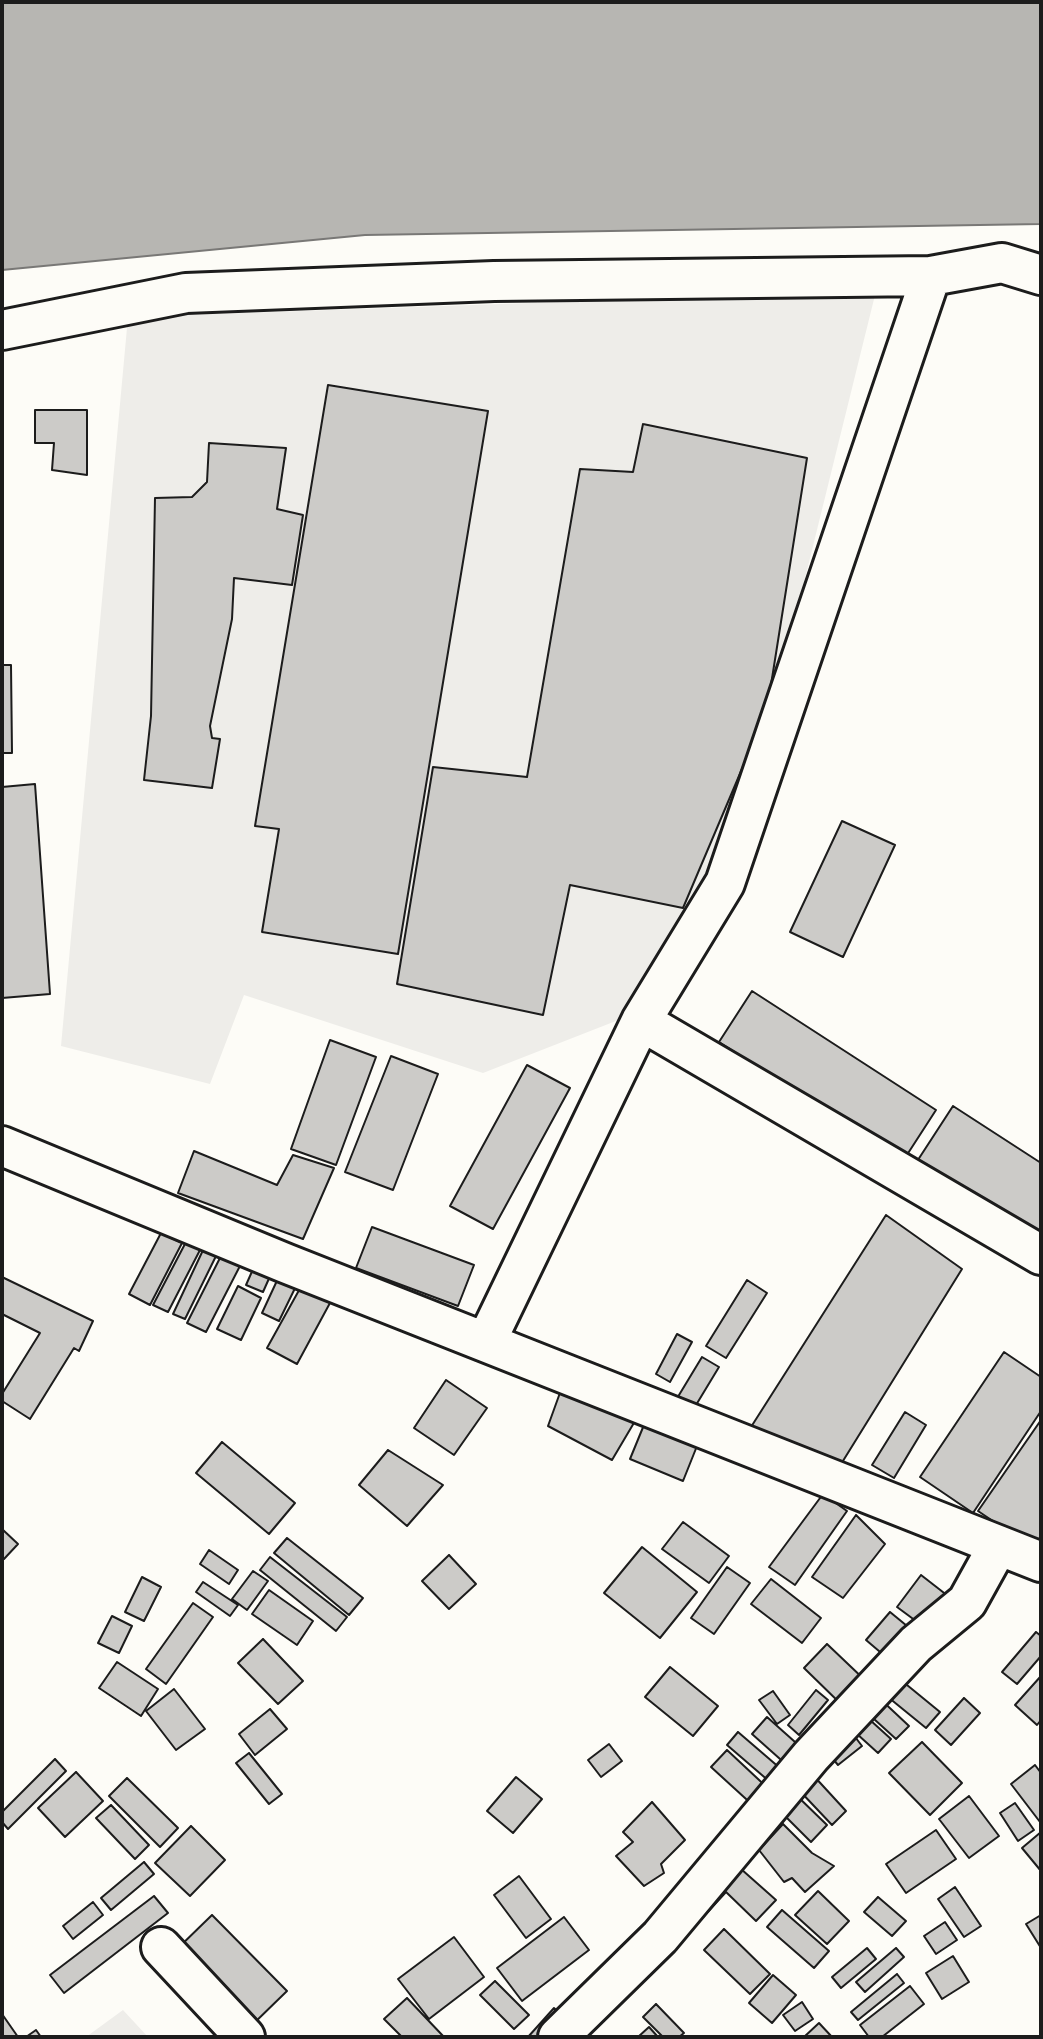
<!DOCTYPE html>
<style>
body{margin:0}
#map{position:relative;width:1043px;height:2039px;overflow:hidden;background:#fdfcf7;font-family:"Playpen Sans",sans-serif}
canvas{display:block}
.frame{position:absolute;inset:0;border:4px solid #1c1c1c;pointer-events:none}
</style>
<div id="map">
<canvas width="1043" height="2039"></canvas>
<div class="frame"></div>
</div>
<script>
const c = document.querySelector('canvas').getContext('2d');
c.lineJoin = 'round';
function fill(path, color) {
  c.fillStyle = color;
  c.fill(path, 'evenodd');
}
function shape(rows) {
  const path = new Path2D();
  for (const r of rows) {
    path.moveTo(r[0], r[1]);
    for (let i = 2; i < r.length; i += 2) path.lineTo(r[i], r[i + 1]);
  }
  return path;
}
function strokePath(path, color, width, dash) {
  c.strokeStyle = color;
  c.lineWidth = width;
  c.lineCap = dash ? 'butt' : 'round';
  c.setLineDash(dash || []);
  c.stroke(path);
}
fill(shape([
 [876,291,771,716,697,904,621,1019,483,1073,244,995,210,1084,61,1046,128,317],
 [123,2010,148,2037,86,2037]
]), '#eeede9');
const water = shape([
 [2,2,1041,2,1041,224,365,235,2,270,2,2]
]);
fill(water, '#b7b6b2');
strokePath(water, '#797876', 2);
const building = shape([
 [328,385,488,411,398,954,262,932,279,829,255,826,328,385],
 [35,410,87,410,87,475,52,470,54,443,35,443,35,410],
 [643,424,807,458,767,710,683,908,570,885,543,1015,397,984,433,767,527,777,580,469,633,472,643,424],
 [209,443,286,448,277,509,303,515,292,585,234,578,232,619,210,726,212,738,220,739,212,788,144,780,151,716,155,498,192,497,207,482,209,443],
 [2,665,11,665,12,753,2,753,2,665],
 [35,784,50,994,2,998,2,787,35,784],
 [842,821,895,845,843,957,790,932,842,821],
 [752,991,936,1110,903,1161,719,1042,752,991],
 [330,1040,376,1057,336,1165,291,1149,330,1040],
 [391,1056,438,1074,393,1190,345,1172,391,1056],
 [527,1065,570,1088,493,1229,450,1206,527,1065],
 [953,1106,1041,1163,1041,1248,914,1166,953,1106],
 [194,1151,277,1185,293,1155,334,1168,303,1239,178,1193,194,1151],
 [886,1215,962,1269,833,1477,751,1427,886,1215],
 [372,1227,474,1265,458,1306,356,1268,372,1227],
 [161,1233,182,1243,150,1305,129,1294,161,1233],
 [186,1242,200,1250,168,1312,153,1305,186,1242],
 [204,1248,217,1254,185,1319,173,1314,204,1248],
 [223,1252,242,1262,206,1332,187,1323,223,1252],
 [254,1267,271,1274,263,1292,246,1285,254,1267],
 [281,1272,299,1280,279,1321,262,1313,281,1272],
 [308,1274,337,1290,297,1364,267,1348,308,1274],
 [2,1277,93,1321,79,1351,74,1348,30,1419,2,1401,2,1394,40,1333,2,1314,2,1277],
 [747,1280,767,1293,726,1358,706,1346,747,1280],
 [238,1286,261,1298,241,1340,217,1329,238,1286],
 [677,1334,692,1342,670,1382,656,1374,677,1334],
 [1004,1352,1041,1377,1041,1411,973,1513,920,1477,1004,1352],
 [702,1357,719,1367,693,1410,676,1400,702,1357],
 [446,1380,487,1408,454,1455,414,1428,446,1380],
 [561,1390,638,1416,612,1460,548,1426,561,1390],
 [905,1412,926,1425,894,1478,872,1465,905,1412],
 [646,1420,699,1441,683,1481,630,1459,646,1420],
 [1041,1420,1041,1536,1033,1548,978,1511,1041,1420],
 [222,1442,295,1503,269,1534,196,1473,222,1442],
 [388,1450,443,1485,407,1526,359,1485,388,1450],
 [823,1494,847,1511,795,1585,769,1567,823,1494],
 [856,1515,885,1544,843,1598,812,1577,856,1515],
 [683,1522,729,1556,709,1583,662,1549,683,1522],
 [2,1529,18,1544,4,1559,2,1557,2,1529],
 [287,1538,363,1598,349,1615,274,1553,287,1538],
 [642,1547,697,1592,660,1638,604,1593,642,1547],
 [209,1550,238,1570,229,1584,200,1564,209,1550],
 [449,1555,476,1584,449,1609,422,1581,449,1555],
 [270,1557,347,1617,336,1631,260,1570,270,1557],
 [727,1567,750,1583,714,1634,691,1618,727,1567],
 [253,1571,268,1581,247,1610,232,1599,253,1571],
 [921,1575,948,1596,924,1627,897,1607,921,1575],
 [142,1577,161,1587,144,1621,125,1612,142,1577],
 [771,1579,821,1618,802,1643,751,1604,771,1579],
 [203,1582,238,1605,230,1616,196,1592,203,1582],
 [269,1590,313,1621,297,1645,252,1614,269,1590],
 [193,1603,213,1617,166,1684,146,1669,193,1603],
 [890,1612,918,1635,893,1663,866,1640,890,1612],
 [112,1616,132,1626,119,1653,98,1643,112,1616],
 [1036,1632,1041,1636,1041,1656,1017,1684,1002,1672,1036,1632],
 [263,1639,303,1681,278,1704,238,1663,263,1639],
 [827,1644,869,1684,845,1708,804,1668,827,1644],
 [117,1662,158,1689,141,1716,99,1688,117,1662],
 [670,1667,718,1706,693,1736,645,1697,670,1667],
 [896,1676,940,1712,926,1728,883,1693,896,1676],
 [1041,1676,1041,1720,1037,1725,1015,1705,1041,1676],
 [174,1689,205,1729,176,1750,146,1711,174,1689],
 [816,1690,828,1700,799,1735,788,1725,816,1690],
 [773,1691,790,1715,777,1724,759,1700,773,1691],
 [876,1695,909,1726,896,1739,863,1709,876,1695],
 [964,1698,980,1713,951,1745,935,1730,964,1698],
 [270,1709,287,1729,255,1755,239,1734,270,1709],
 [859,1710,891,1739,878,1753,846,1724,859,1710],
 [767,1717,804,1750,789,1767,752,1734,767,1717],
 [849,1729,862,1746,838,1765,824,1748,849,1729],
 [738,1732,788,1775,777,1788,727,1745,738,1732],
 [922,1742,962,1783,930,1815,889,1773,922,1742],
 [609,1744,622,1761,601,1777,588,1760,609,1744],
 [727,1750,773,1793,757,1809,711,1767,727,1750],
 [249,1753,282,1794,269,1804,236,1763,249,1753],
 [55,1759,66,1771,8,1829,2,1822,2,1812,55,1759],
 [1035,1765,1041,1773,1040,1822,1011,1784,1035,1765],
 [76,1772,103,1801,65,1837,38,1808,76,1772],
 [812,1774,846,1811,832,1825,797,1788,812,1774],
 [516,1777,542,1799,513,1833,487,1811,516,1777],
 [127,1778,178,1828,160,1847,109,1796,127,1778],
 [793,1792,827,1825,811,1842,777,1808,793,1792],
 [969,1796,999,1836,969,1858,939,1819,969,1796],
 [652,1802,685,1840,661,1864,664,1873,644,1886,616,1856,633,1842,623,1832,652,1802],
 [1015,1803,1034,1830,1018,1841,1000,1813,1015,1803],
 [111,1805,149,1845,135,1859,96,1818,111,1805],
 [783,1824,812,1853,834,1866,805,1892,792,1878,784,1882,759,1850,783,1824],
 [191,1826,225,1860,190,1896,155,1863,191,1826],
 [936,1830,956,1859,906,1893,886,1864,936,1830],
 [1041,1832,1041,1871,1022,1848,1041,1832],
 [732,1861,776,1900,756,1921,726,1892,694,1927,682,1917,732,1861],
 [144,1862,154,1874,111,1910,101,1898,144,1862],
 [519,1876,551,1919,526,1938,494,1895,519,1876],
 [955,1887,981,1926,964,1937,938,1899,955,1887],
 [818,1891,849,1921,827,1944,795,1915,818,1891],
 [154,1896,168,1913,64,1993,50,1975,154,1896],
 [878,1897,906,1921,892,1936,864,1912,878,1897],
 [93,1902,103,1915,73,1939,63,1926,93,1902],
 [782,1910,829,1951,814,1968,767,1927,782,1910],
 [212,1915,287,1991,249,2028,174,1952,212,1915],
 [1041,1915,1041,1948,1026,1924,1041,1915],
 [564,1917,589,1950,522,2001,497,1968,564,1917],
 [945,1922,957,1940,936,1954,924,1936,945,1922],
 [724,1929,770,1974,750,1994,704,1950,724,1929],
 [454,1937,484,1977,429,2019,398,1979,454,1937],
 [867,1948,876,1959,841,1988,832,1977,867,1948],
 [896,1948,904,1957,865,1992,856,1982,896,1948],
 [953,1956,969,1982,942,1999,926,1973,953,1956],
 [897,1974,904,1983,858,2020,851,2012,897,1974],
 [773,1975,796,1995,772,2023,749,2003,773,1975],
 [495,1981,529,2015,514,2029,480,1995,495,1981],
 [910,1986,924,2004,882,2037,869,2037,860,2025,910,1986],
 [407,1998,444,2037,402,2037,384,2019,407,1998],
 [802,2002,813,2019,795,2031,783,2015,802,2002],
 [656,2004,684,2033,679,2037,663,2037,643,2017,656,2004],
 [554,2008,565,2018,548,2037,528,2037,554,2008],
 [2,2014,18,2037,2,2037,2,2014],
 [819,2023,832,2037,804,2037,819,2023],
 [649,2027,658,2037,638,2037,649,2027],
 [36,2030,41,2037,26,2037,36,2030]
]);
fill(building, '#cccbc8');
strokePath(building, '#1c1c1c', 2);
const minor = shape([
 [2,330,186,293,494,281,931,276,1002,263,1041,275],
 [641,1021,1041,1255],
 [2,1146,285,1263,1041,1562],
 [486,1342,641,1021,725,883,931,276],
 [161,1947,245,2037],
 [558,2037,660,1937,811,1756,916,1644,967,1602,998,1546]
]);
strokePath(minor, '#1c1c1c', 44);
strokePath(minor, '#fdfcf7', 38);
</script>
